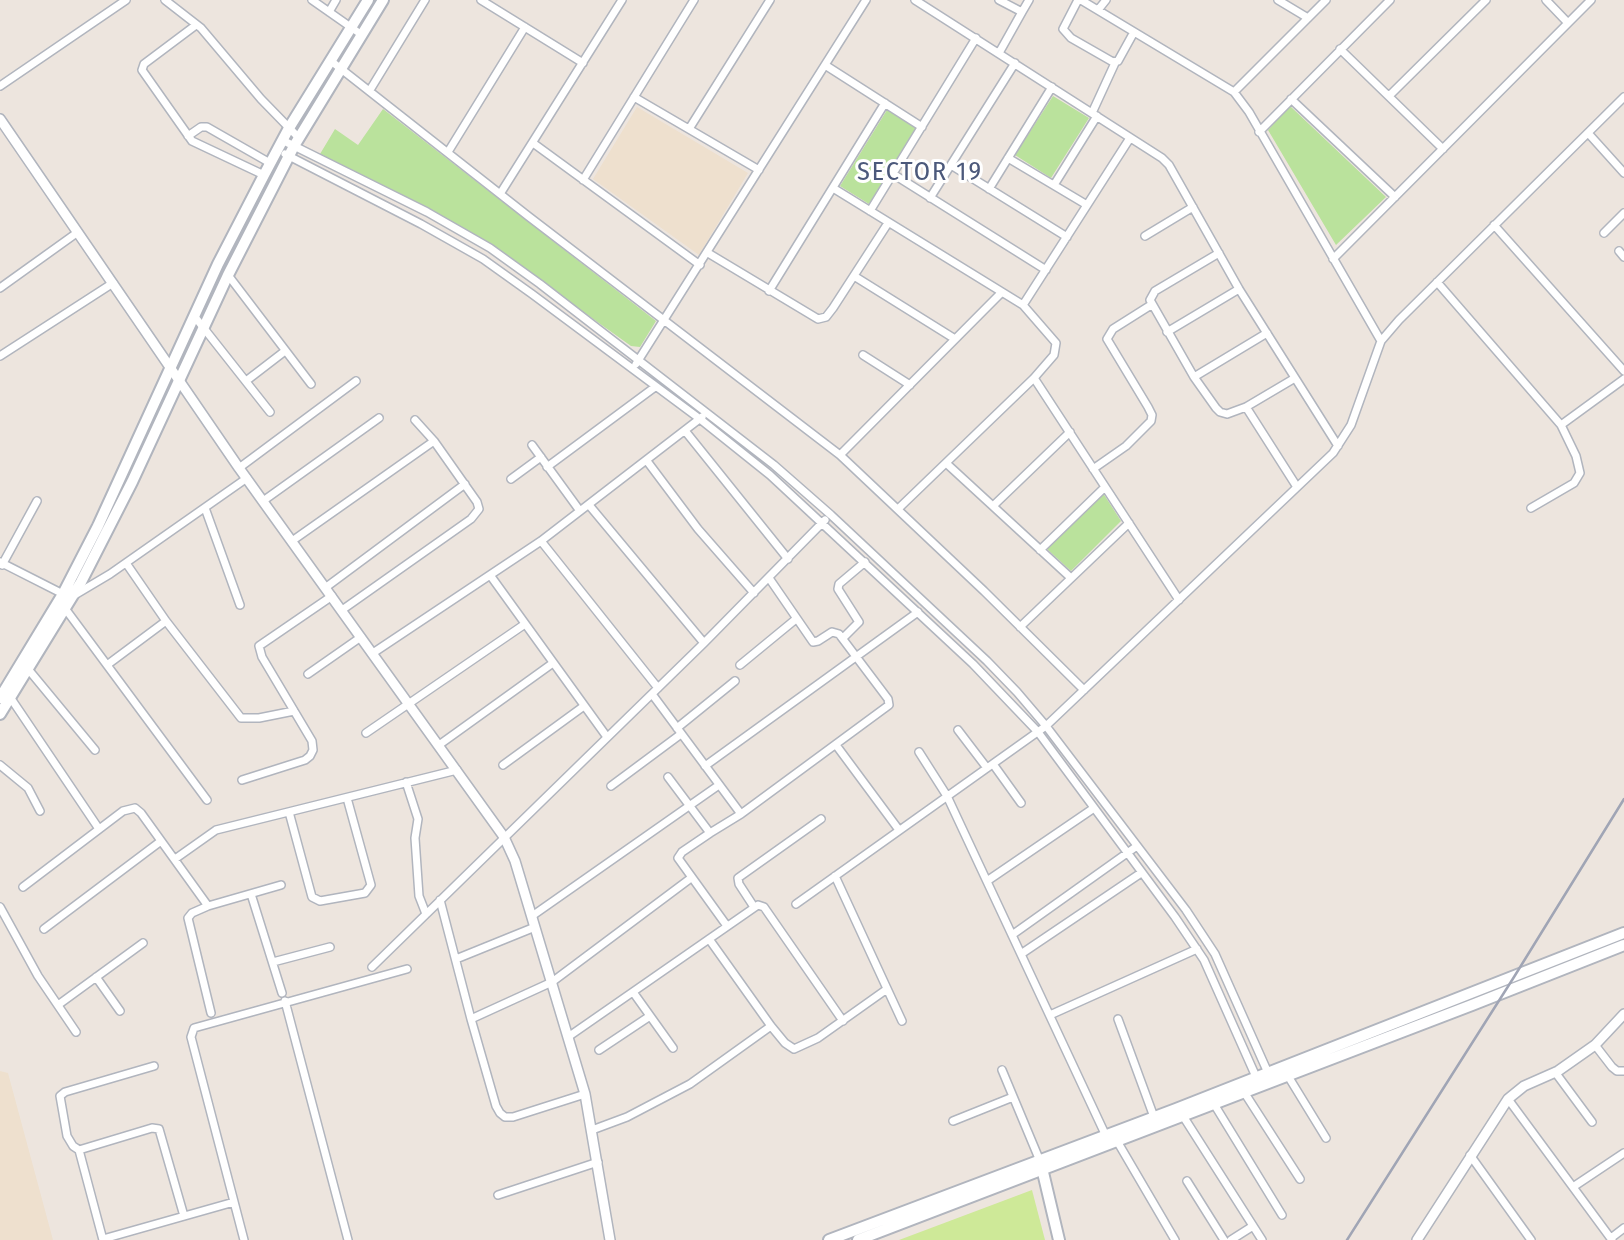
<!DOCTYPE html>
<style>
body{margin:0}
canvas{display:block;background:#ede5de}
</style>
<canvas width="1624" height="1240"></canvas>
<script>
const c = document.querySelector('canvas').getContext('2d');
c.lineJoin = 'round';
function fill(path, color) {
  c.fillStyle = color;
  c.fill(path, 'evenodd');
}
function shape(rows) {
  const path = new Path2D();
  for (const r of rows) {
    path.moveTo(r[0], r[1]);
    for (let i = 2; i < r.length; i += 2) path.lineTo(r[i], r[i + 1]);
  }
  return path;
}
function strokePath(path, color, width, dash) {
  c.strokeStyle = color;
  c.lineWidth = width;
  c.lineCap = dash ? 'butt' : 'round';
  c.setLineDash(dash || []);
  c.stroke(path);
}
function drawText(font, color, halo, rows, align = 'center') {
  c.font = font + ' "Fira Sans Condensed",sans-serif';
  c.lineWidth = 6;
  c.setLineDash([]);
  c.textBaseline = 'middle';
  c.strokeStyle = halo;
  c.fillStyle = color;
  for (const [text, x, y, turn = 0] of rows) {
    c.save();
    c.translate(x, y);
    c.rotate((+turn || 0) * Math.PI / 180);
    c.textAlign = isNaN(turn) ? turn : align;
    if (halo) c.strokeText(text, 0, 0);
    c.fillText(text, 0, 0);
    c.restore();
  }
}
fill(shape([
 [637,107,748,173,699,255,593,179],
 [0,1071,8,1073,53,1240,0,1240]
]), '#eee0ce');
fill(shape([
 [1053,96,1089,118,1051,178,1015,155],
 [1290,106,1386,197,1336,245,1268,130],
 [383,109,656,321,640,347,631,346,487,243,320,154,335,129,358,145],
 [887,110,916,128,869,204,840,186],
 [1103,493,1121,521,1071,571,1047,549]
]), '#bae29c');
fill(shape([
 [1032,1190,1045,1240,899,1240]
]), '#cee998');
const minor = shape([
 [165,0,201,28,261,99,298,137],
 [312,0,362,35],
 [481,0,583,63],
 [915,0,1162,158,1169,165,1239,289,1338,446],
 [999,0,1022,12,1029,0],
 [1078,0,1063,29,1071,38,1113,62,1118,61,1134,32],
 [1081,0,1234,92,1249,112,1381,341],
 [1278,0,1308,18],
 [1546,0,1568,23],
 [1098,10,1106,0],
 [329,12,336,0],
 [196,25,144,64,142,70,192,141,264,175],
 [1340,49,1443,149],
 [999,53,1022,12],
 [331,61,528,216,840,455,984,591,1084,690],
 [825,65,922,127],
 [0,86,126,0],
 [370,90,425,0],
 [1234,92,1326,0],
 [1389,96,1486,0],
 [634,97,759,170],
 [1291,99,1395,197],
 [1092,113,1115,63],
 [689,129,770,0],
 [1259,132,1390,0],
 [1588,133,1624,173],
 [188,136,201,127,207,127,270,163],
 [282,140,427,212,490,248,540,284,774,465,831,515,987,661,1017,692,1046,726,1186,910,1215,954,1269,1075],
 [533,143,700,265],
 [448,152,525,27],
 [285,154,421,224,483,259,532,294,700,419,770,475,973,664,1038,732,1175,917,1204,960,1257,1079],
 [1008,158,1087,205],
 [951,165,1067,237],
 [893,174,1046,270],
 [583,180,694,0],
 [1054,185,1097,116],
 [833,188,1023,305,1056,343,1054,355,1034,378,898,509],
 [989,189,1052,87],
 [500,194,622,0],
 [930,198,1015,63],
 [870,211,976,38],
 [1494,225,1624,371],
 [1604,233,1624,213],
 [1145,236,1193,207],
 [1619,251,1624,257],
 [708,253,818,319,826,317,833,308,888,223],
 [1219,253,1155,291,1150,300,1194,377,1216,408,1220,412,1227,414,1246,407,1295,378],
 [1333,259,1591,0],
 [228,275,311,384],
 [854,276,955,339],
 [1437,282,1561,425,1576,456,1580,473,1574,483,1531,508],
 [0,288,78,232],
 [769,291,885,103],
 [1023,305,1130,138],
 [195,317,270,412],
 [1167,332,1239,289],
 [863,355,910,385],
 [0,356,113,283],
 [636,364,866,0],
 [1194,377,1267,333],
 [1034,378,1179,600],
 [246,381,285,351],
 [1246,407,1297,487],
 [1561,425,1624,379],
 [686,432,788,559],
 [532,445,580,511],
 [840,455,1001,293],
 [647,461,698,529,754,593],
 [946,463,1071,578],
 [547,467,655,387],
 [239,468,356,381],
 [1093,469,1126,446,1151,421,1152,415,1148,407,1107,339,1113,329,1151,305],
 [511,479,541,457],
 [263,501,379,418],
 [589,505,704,643],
 [993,506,1070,432],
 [205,508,240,605],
 [292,541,434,441],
 [541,541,658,688],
 [1040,550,1105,487],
 [0,562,63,594,73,596,110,574,247,478],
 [126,563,166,621,241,718,259,718,294,711],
 [2,565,37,501],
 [490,575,607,737],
 [325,588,465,484],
 [64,607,207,800],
 [342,610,471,519,479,509,477,502,434,441,415,420],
 [1020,627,1129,523],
 [843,638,859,622,838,589,839,584,865,562],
 [373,653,541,541,702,417],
 [107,665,166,621],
 [740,665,796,619],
 [28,669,95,750],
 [308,674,361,637],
 [652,694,741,814],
 [10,697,99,829],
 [677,728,735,681],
 [958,730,987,768],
 [366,733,525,624],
 [439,745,553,663],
 [836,745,899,830],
 [919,752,947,796,1106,1136],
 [993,764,1021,803],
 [0,765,28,788,40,811],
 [503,765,584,706],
 [705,766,918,612],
 [668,777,710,833,741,814,889,705,888,699,839,634,832,632,818,641,813,642,769,578],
 [242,780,305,760,310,756,313,750,312,741,262,657,259,646,332,596],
 [406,782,418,819,415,838,419,896,426,914],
 [611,786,681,734],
 [289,812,312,897,320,901,365,893,371,885,347,798],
 [710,833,682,852,678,858,727,926],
 [175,859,216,830,457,770],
 [835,876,902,1021],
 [987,881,1094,808],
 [23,887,123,811,135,808,141,813,208,906],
 [251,894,282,993],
 [440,900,471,1019,496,1106,500,1113,505,1117,513,1117,585,1094],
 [796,904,1046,726,1333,453,1351,425,1381,341,1399,320,1624,97],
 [0,907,38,976,76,1032],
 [754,907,739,884,738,878,821,819],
 [532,916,719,785],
 [44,929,161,841],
 [1012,935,1137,846],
 [709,939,771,1026,785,1043,794,1049,818,1038,887,989],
 [1021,954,1141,873],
 [456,959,535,927],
 [273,962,330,947],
 [372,967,704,643,825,520],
 [96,977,120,1011],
 [633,992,673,1048],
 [285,1001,348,1240],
 [58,1005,143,943],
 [211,1013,188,918,192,913,208,906,281,885],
 [1050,1015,1197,949],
 [471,1019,552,982,691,878],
 [1118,1019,1154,1117],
 [568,1037,758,905,764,907,843,1021],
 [1595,1045,1612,1067,1617,1071,1624,1071],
 [599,1050,650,1016],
 [1002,1070,1040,1161],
 [1555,1072,1592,1122],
 [1288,1076,1326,1138],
 [1244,1092,1300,1179],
 [1508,1099,1612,1240],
 [1214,1104,1282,1215],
 [1183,1116,1262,1240],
 [953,1121,1013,1097],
 [592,1130,627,1117,690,1084,771,1026],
 [1117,1141,1175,1240],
 [79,1150,152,1128,159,1129,184,1216],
 [1470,1155,1531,1240],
 [1187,1181,1224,1240],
 [1573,1187,1624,1153],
 [498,1195,598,1162],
 [1611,1238,1624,1228],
 [103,1239,234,1202],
 [103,1240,79,1150,73,1146,67,1136,60,1096,65,1092,154,1066],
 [244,1240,191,1037,194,1028,407,969],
 [1231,1240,1253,1226]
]);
const tertiary = shape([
 [0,119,239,468,504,837,515,861,585,1094,610,1240],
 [1417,1240,1508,1099,1524,1086,1558,1071,1595,1045,1624,1014]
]);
const secondary = shape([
 [0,698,63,594,98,526,218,264,264,175,289,128,368,0],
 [0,714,81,582,132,482,228,275,294,146,383,0],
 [1041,1164,1059,1240],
 [829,1240,1176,1109,1624,933],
 [858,1240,1472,1005,1624,945]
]);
strokePath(minor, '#b1b5be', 10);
strokePath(tertiary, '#b1b5be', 12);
strokePath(secondary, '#b1b5be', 14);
strokePath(minor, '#fff', 7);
strokePath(tertiary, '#fff', 9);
strokePath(secondary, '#fff', 10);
strokePath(shape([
 [1347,1240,1514,977,1624,799]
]), '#a0a5b5', 2.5);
c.letterSpacing = '2px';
drawText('26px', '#4c597b', '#fff', [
 ["SECTOR 19",920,173]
]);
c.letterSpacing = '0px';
</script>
